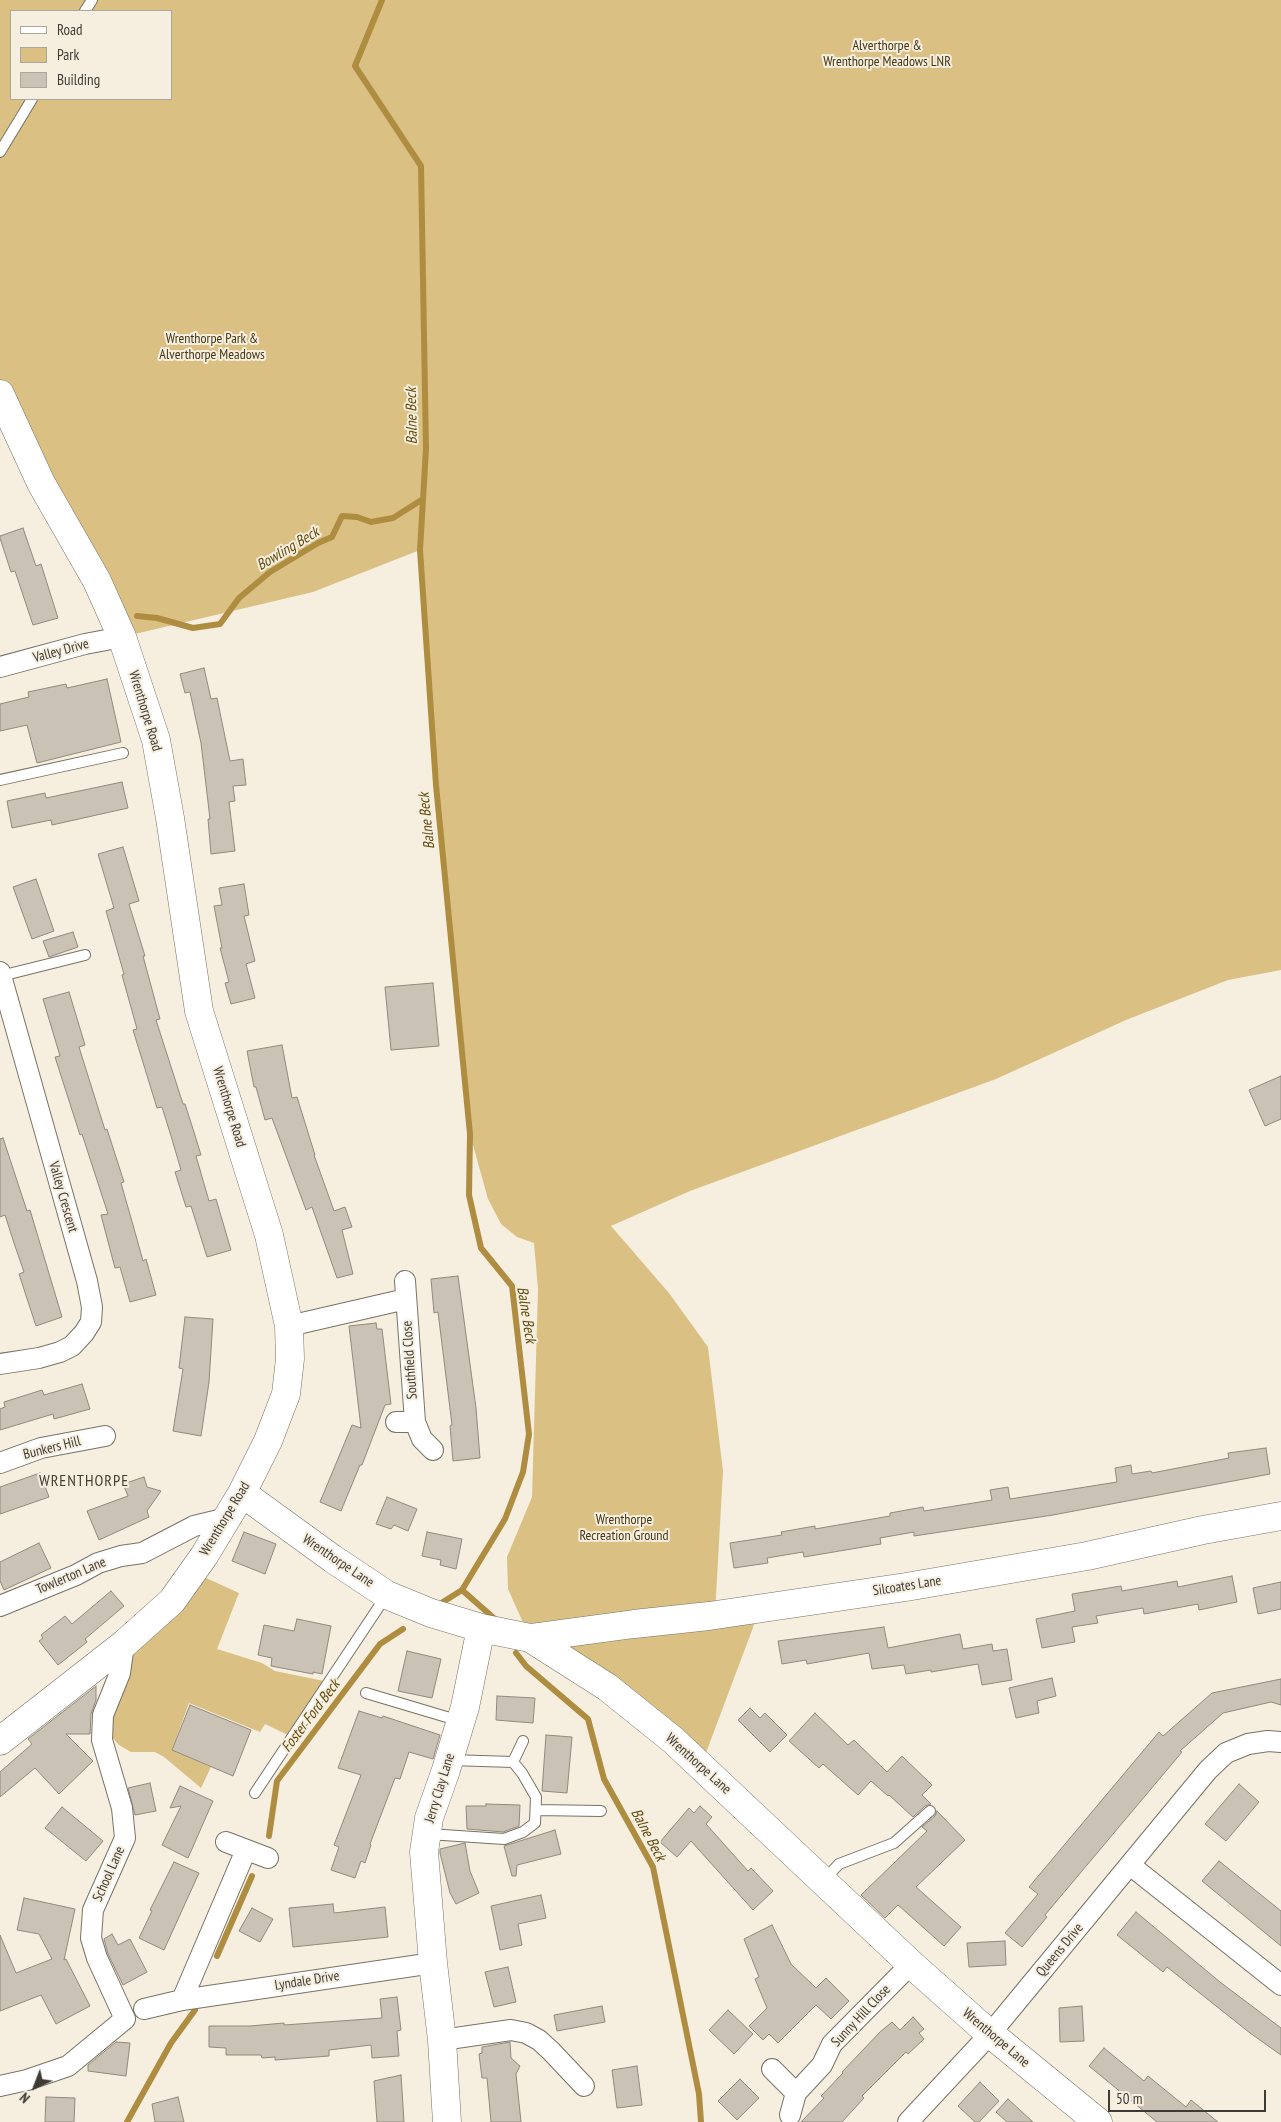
<!DOCTYPE html>
<style>
body{margin:0}
#map{position:relative;width:1281px;height:2122px;overflow:hidden;background:#f6efe0;font-family:"PT Sans Narrow",sans-serif}
canvas{display:block}
.legend{position:absolute;left:10px;top:10px;width:162px;height:90px;box-sizing:border-box;background:#f6efe0;border:1px solid #aca79c;margin:0;padding:6px 9px;list-style:none;font-size:15px;color:#3e3b35}
.legend li{display:flex;align-items:center;gap:10px;height:25px}
.legend b{width:25px;border:1px solid #aca79c}
.north{position:absolute;left:10px;top:2062px;width:50px;height:50px;-webkit-text-stroke:4px #f6efe0;paint-order:stroke;rotate:223deg;font-size:14px;font-weight:700;line-height:20px;text-align:center;color:#3e3b35}
.north::after{content:'';display:block;margin:auto;width:18px;height:22px;background:#3e3b35;clip-path:polygon(50% 0,100% 100%,50% 72%,0 100%)}
.scale{position:absolute;left:1108px;top:2090px;width:158px;height:22px;box-sizing:border-box;border:2px solid #3e3b35;border-top:0;padding-left:6px;font-size:15px;line-height:18px;white-space:nowrap;color:#3e3b35;-webkit-text-stroke:4px #f6efe0;paint-order:stroke}
</style>
<div id="map">
<canvas width="1281" height="2122"></canvas>
<ul class="legend">
<li><b style="height:6px;background:#fff"></b>Road</li>
<li><b style="height:14px;background:#dbc083"></b>Park</li>
<li><b style="height:14px;background:#cac3b5"></b>Building</li>
</ul>
<div class="north">N</div>
<div class="scale">50 m</div>
</div>
<script>
const c = document.querySelector('canvas').getContext('2d');
c.lineJoin = 'round';
function fill(path, color) {
  c.fillStyle = color;
  c.fill(path, 'evenodd');
}
function shape(rows) {
  const path = new Path2D();
  for (const r of rows) {
    path.moveTo(r[0], r[1]);
    for (let i = 2; i < r.length; i += 2) path.lineTo(r[i], r[i + 1]);
  }
  return path;
}
function strokePath(path, color, width, dash) {
  c.strokeStyle = color;
  c.lineWidth = width;
  c.lineCap = dash ? 'butt' : 'round';
  c.setLineDash(dash || []);
  c.stroke(path);
}
function drawText(font, color, halo, rows, align = 'center') {
  c.font = font + ' "PT Sans Narrow",sans-serif';
  c.lineWidth = 4;
  c.setLineDash([]);
  c.textBaseline = 'middle';
  c.strokeStyle = halo;
  c.fillStyle = color;
  for (const [text, x, y, turn = 0] of rows) {
    c.save();
    c.translate(x, y);
    c.rotate((+turn || 0) * Math.PI / 180);
    c.textAlign = isNaN(turn) ? turn : align;
    if (halo) c.strokeText(text, 0, 0);
    c.fillText(text, 0, 0);
    c.restore();
  }
}
fill(shape([
 [0,0,1281,0,1281,970,1228,980,1126,1020,996,1079,690,1191,611,1226,669,1293,708,1347,723,1471,715,1614,760,1609,701,1766,530,1638,508,1589,507,1557,532,1497,538,1289,534,1243,517,1237,501,1224,488,1199,470,1134,436,785,420,550,313,592,122,637,0,394],
 [11,11,171,11,171,99,11,99],
 [193,1572,239,1593,217,1649,262,1663,275,1671,329,1682,292,1737,265,1724,260,1732,189,1703,172,1750,211,1767,201,1788,164,1757,155,1752,131,1752,119,1745,110,1735,103,1715,124,1644]
]), '#dbc083');
strokePath(shape([
 [382,0,355,66,421,166,426,449,420,550,436,785,470,1134,469,1195,481,1248,512,1286,529,1434,523,1472,505,1519,462,1590,443,1602],
 [137,616,157,618,193,628,220,624,239,598,270,572,318,543,332,537,342,516,357,517,371,522,393,518,423,499],
 [462,1590,496,1620],
 [516,1653,526,1666,588,1719,604,1779,653,1867,699,2094,701,2122],
 [269,1836,277,1781,380,1644,403,1629],
 [217,1956,252,1876],
 [127,2122,171,2043,195,2010]
]), '#ae8d40', 6);
const building = shape([
 [23,528,36,566,41,564,58,618,33,625,15,571,11,572,0,538,0,536,23,528],
 [204,668,211,699,217,698,230,761,243,759,246,785,233,786,235,801,229,802,235,851,211,854,208,819,210,819,201,743,190,692,185,693,180,674,204,668],
 [107,679,121,742,37,763,27,725,0,731,0,704,29,697,28,692,66,684,67,688,107,679],
 [122,782,128,808,52,825,51,820,12,828,7,801,45,793,46,798,122,782],
 [123,847,139,901,129,904,145,956,143,956,160,1019,156,1020,183,1104,185,1104,193,1129,201,1155,196,1156,209,1201,216,1199,231,1250,207,1257,191,1206,186,1207,175,1172,181,1170,171,1136,162,1107,157,1108,133,1030,137,1029,122,975,124,974,106,911,114,908,98,854,123,847],
 [36,879,54,931,32,939,13,887,36,879],
 [244,884,249,915,244,916,255,961,246,964,255,998,231,1004,225,983,229,982,220,948,222,948,214,906,222,905,219,888,244,884],
 [73,932,78,947,49,957,43,941,73,932],
 [433,983,439,1046,391,1050,385,987,433,983],
 [69,992,85,1045,79,1047,105,1130,107,1129,124,1182,121,1183,133,1225,143,1261,146,1259,156,1295,130,1302,120,1267,115,1268,101,1215,108,1214,82,1134,80,1135,55,1057,60,1056,43,999,69,992],
 [282,1045,292,1098,297,1097,315,1155,314,1155,334,1211,345,1207,352,1227,342,1230,353,1274,337,1278,312,1207,306,1210,272,1118,265,1120,256,1087,254,1087,247,1051,282,1045],
 [1281,1076,1281,1119,1265,1126,1249,1090,1281,1076],
 [3,1138,27,1211,30,1210,62,1317,36,1326,19,1274,24,1272,14,1243,5,1215,0,1217,0,1139,3,1138],
 [458,1276,476,1408,480,1458,453,1461,450,1426,452,1425,438,1312,434,1313,431,1279,458,1276],
 [185,1317,213,1319,209,1382,201,1436,173,1431,183,1369,179,1368,185,1317],
 [376,1323,377,1329,382,1329,391,1404,385,1405,362,1465,360,1465,341,1511,320,1502,352,1425,361,1428,349,1326,376,1323],
 [82,1384,90,1409,54,1419,53,1414,0,1430,0,1409,5,1407,4,1402,42,1390,44,1395,82,1384],
 [1266,1448,1270,1474,1053,1515,914,1536,914,1532,880,1538,881,1544,804,1557,803,1552,767,1558,768,1563,734,1568,730,1543,782,1535,781,1532,815,1526,815,1529,890,1516,890,1513,923,1507,924,1511,992,1500,990,1490,1008,1487,1010,1499,1117,1482,1115,1468,1131,1465,1132,1474,1151,1471,1152,1473,1229,1458,1228,1453,1266,1448],
 [40,1473,49,1497,0,1514,0,1487,40,1473],
 [144,1477,147,1487,161,1491,147,1511,149,1517,99,1540,87,1511,128,1496,123,1484,144,1477],
 [387,1497,417,1509,408,1531,394,1525,391,1529,376,1524,387,1497],
 [244,1532,276,1544,265,1574,232,1561,244,1532],
 [427,1532,462,1539,456,1569,440,1565,441,1560,422,1556,427,1532],
 [39,1543,51,1568,4,1590,0,1581,0,1562,39,1543],
 [1232,1576,1237,1602,1199,1610,1198,1604,1144,1614,1143,1608,1096,1616,1098,1623,1072,1627,1075,1642,1042,1648,1036,1619,1075,1611,1072,1594,1121,1586,1122,1591,1177,1581,1178,1587,1232,1576],
 [1281,1582,1281,1609,1258,1614,1253,1588,1281,1582],
 [111,1591,124,1606,85,1639,87,1642,58,1665,39,1641,43,1638,41,1635,65,1616,72,1624,111,1591],
 [297,1619,331,1626,322,1674,313,1672,313,1674,271,1666,272,1658,258,1655,264,1625,294,1631,297,1619],
 [884,1627,888,1648,960,1634,963,1649,992,1644,993,1651,1007,1649,1012,1680,982,1685,978,1664,931,1672,931,1670,906,1674,904,1665,872,1669,869,1653,807,1664,806,1660,782,1664,778,1641,884,1627],
 [407,1651,441,1659,432,1698,398,1691,407,1651],
 [1052,1678,1056,1696,1037,1701,1039,1713,1016,1718,1009,1688,1052,1678],
 [1281,1679,1281,1705,1271,1702,1223,1713,1180,1751,1182,1752,1045,1915,1047,1917,1022,1947,1005,1933,1038,1894,1029,1887,1159,1732,1163,1736,1212,1693,1281,1679],
 [96,1686,96,1700,91,1714,90,1734,66,1734,93,1761,59,1794,35,1768,0,1797,0,1772,32,1744,28,1739,96,1686],
 [497,1696,535,1698,533,1723,496,1720,497,1696],
 [190,1705,251,1730,233,1776,172,1750,190,1705],
 [750,1708,760,1718,765,1713,787,1735,770,1752,738,1720,750,1708],
 [359,1711,382,1718,383,1716,440,1735,433,1759,409,1752,400,1779,395,1778,370,1844,371,1845,365,1863,361,1861,355,1878,331,1870,339,1847,334,1845,361,1775,338,1768,359,1711],
 [815,1713,848,1745,854,1740,887,1772,902,1756,932,1785,922,1795,931,1804,925,1806,913,1817,889,1795,888,1796,871,1781,858,1795,823,1764,819,1768,789,1741,815,1713],
 [546,1735,572,1737,567,1793,542,1791,546,1735],
 [150,1783,156,1811,135,1815,128,1788,150,1783],
 [1239,1784,1259,1802,1226,1841,1205,1824,1239,1784],
 [180,1786,213,1801,188,1858,162,1845,181,1806,170,1808,180,1786],
 [486,1804,520,1805,519,1826,503,1832,467,1829,466,1806,486,1806,486,1804],
 [700,1806,712,1817,706,1824,748,1871,751,1868,773,1891,753,1910,691,1841,677,1857,660,1842,689,1808,694,1813,700,1806],
 [62,1807,103,1841,86,1861,45,1828,62,1807],
 [937,1811,965,1840,916,1887,961,1927,944,1946,898,1905,885,1918,861,1895,927,1831,922,1827,935,1816,937,1811],
 [555,1830,561,1854,517,1865,516,1876,512,1876,504,1846,555,1830],
 [465,1843,470,1871,479,1893,456,1904,450,1893,440,1853,440,1849,465,1843],
 [1219,1861,1281,1911,1281,1946,1202,1881,1219,1861],
 [174,1862,199,1873,164,1950,139,1938,152,1911,150,1910,174,1862],
 [541,1895,546,1918,518,1924,522,1945,500,1950,491,1906,541,1895],
 [24,1898,75,1909,64,1960,66,1959,90,2006,56,2024,41,1995,0,2011,0,1935,16,1973,52,1959,39,1934,17,1930,24,1898],
 [333,1904,334,1913,385,1907,388,1937,293,1947,289,1908,333,1904],
 [252,1908,273,1919,260,1942,239,1931,252,1908],
 [1136,1912,1220,1982,1281,2028,1281,2055,1250,2033,1167,1967,1163,1972,1117,1935,1136,1912],
 [772,1925,791,1964,816,1988,826,1978,849,2001,831,2019,816,2005,778,2043,769,2034,763,2040,749,2026,767,2008,755,1979,759,1977,744,1939,772,1925],
 [112,1934,118,1945,130,1939,147,1972,123,1985,108,1954,104,1939,112,1934],
 [1005,1941,1006,1965,969,1967,967,1943,1005,1941],
 [508,1967,516,2002,494,2007,485,1972,508,1967],
 [397,1997,401,2030,397,2031,399,2056,372,2058,371,2045,329,2050,329,2056,275,2060,275,2057,262,2058,261,2055,226,2055,226,2048,209,2047,209,2026,250,2026,284,2023,284,2025,382,2018,380,1999,397,1997],
 [602,2006,605,2022,557,2031,554,2015,602,2006],
 [1082,2006,1084,2041,1060,2042,1059,2008,1082,2006],
 [728,2010,753,2034,734,2054,709,2030,728,2010],
 [913,2017,924,2029,919,2033,924,2039,908,2054,906,2052,862,2096,864,2098,842,2122,801,2122,824,2098,821,2096,843,2073,842,2072,880,2032,892,2022,900,2030,913,2017],
 [116,2042,130,2043,126,2076,88,2071,88,2065,116,2042],
 [510,2042,511,2058,520,2066,516,2074,521,2122,491,2122,487,2078,482,2078,479,2054,482,2053,482,2047,510,2042],
 [1104,2048,1144,2081,1148,2076,1186,2107,1191,2100,1218,2122,1157,2122,1089,2066,1104,2048],
 [637,2066,642,2105,617,2108,612,2070,637,2066],
 [401,2075,404,2122,377,2122,374,2081,401,2075],
 [740,2079,759,2098,737,2120,718,2101,740,2079],
 [980,2082,999,2101,979,2122,975,2122,958,2106,980,2082],
 [46,2097,75,2098,74,2122,45,2122,46,2097],
 [178,2097,184,2122,155,2122,152,2104,178,2097],
 [1008,2099,1033,2122,1007,2122,996,2112,1008,2099]
]);
fill(building, '#cac3b5');
strokePath(building, '#90897c', 1);
const lane = shape([
 [85,11,92,0],
 [0,152,32,99],
 [0,780,123,753],
 [1,976,85,955],
 [366,1693,460,1721],
 [513,1762,523,1741],
 [255,1793,386,1596],
 [536,1810,601,1811],
 [428,1834,504,1839,523,1832,535,1823,536,1797,522,1773,513,1762,450,1760],
 [824,1880,839,1864,894,1843,930,1811]
]);
const street = shape([
 [0,667,85,644,122,637],
 [0,972,87,1281,92,1307,91,1322,84,1333,72,1346,60,1352,39,1358,0,1364],
 [405,1281,415,1422,422,1439,433,1450],
 [289,1326,406,1299],
 [396,1422,415,1422],
 [0,1463,41,1448,105,1436],
 [0,1606,76,1575,98,1563,121,1556,142,1553,194,1526,227,1518],
 [226,1842,268,1858],
 [1130,1865,1281,1985],
 [182,2000,246,1850],
 [144,2009,182,2000,433,1963],
 [442,2040,511,2030,526,2033,539,2040,551,2051,584,2086],
 [772,2069,796,2093,790,2115],
 [0,2086,27,2080,68,2066,125,2019,97,1958,91,1938,93,1910,125,1838,122,1808,102,1740,103,1715,120,1673,124,1644],
 [796,2093,822,2065,832,2044,911,1964],
 [908,2122,990,2034,1208,1770,1226,1753,1248,1744,1268,1741,1281,1742]
]);
const secondary = shape([
 [0,394,41,483,97,581,122,637,156,740,170,818,199,1011,269,1235,289,1326,290,1359,286,1394,268,1441,242,1493,204,1556,172,1601,124,1644,0,1741],
 [242,1493,333,1559,387,1595,431,1613,481,1628,530,1638,607,1687,673,1740,911,1964,982,2027,1098,2122],
 [530,1638,634,1624,709,1616,906,1587,1087,1556,1203,1530,1281,1516],
 [447,2122,442,2040,433,1963,424,1852,429,1818,446,1770,465,1707,481,1628]
]);
strokePath(lane, '#787265', 12);
strokePath(street, '#787265', 22);
strokePath(secondary, '#787265', 29);
strokePath(lane, '#fff', 10);
strokePath(street, '#fff', 20);
strokePath(secondary, '#fff', 28);
drawText('14px', '#453715', '#f6efe0', [
 ["Alverthorpe &",887,46],
 ["Wrenthorpe Meadows LNR",887,62],
 ["Wrenthorpe Park &",212,339],
 ["Alverthorpe Meadows",212,355],
 ["Wrenthorpe",624,1520],
 ["Recreation Ground",624,1536]
]);
drawText('14px', '#3e3b35', '#f6efe0', [
 ["Valley Drive",61,651,-15],
 ["Wrenthorpe Road",145,711,73],
 ["Wrenthorpe Road",229,1107,73],
 ["Valley Crescent",63,1197,74],
 ["Southfield Close",410,1360,-94],
 ["Bunkers Hill",52,1448,-14],
 ["Wrenthorpe Road",225,1519,-59],
 ["Wrenthorpe Lane",338,1561,34],
 ["Towlerton Lane",71,1576,-23],
 ["Silcoates Lane",907,1586,-9],
 ["Wrenthorpe Lane",698,1764,42],
 ["Jerry Clay Lane",440,1788,-73],
 ["School Lane",109,1874,-66],
 ["Queens Drive",1060,1950,-50],
 ["Lyndale Drive",307,1981,-9],
 ["Sunny Hill Close",861,2016,-47],
 ["Wrenthorpe Lane",996,2038,40]
]);
drawText('italic 15px', '#614a0d', '#f6efe0', [
 ["Balne Beck",412,416,-91],
 ["Bowling Beck",288,549,-31],
 ["Balne Beck",427,821,-96],
 ["Balne Beck",526,1315,81],
 ["Foster Ford Beck",311,1716,-53],
 ["Balne Beck",648,1835,62]
]);
c.letterSpacing = '1px';
drawText('16px', '#423d31', '#f6efe0', [
 ["WRENTHORPE",84,1481]
]);
c.letterSpacing = '0px';
</script>
